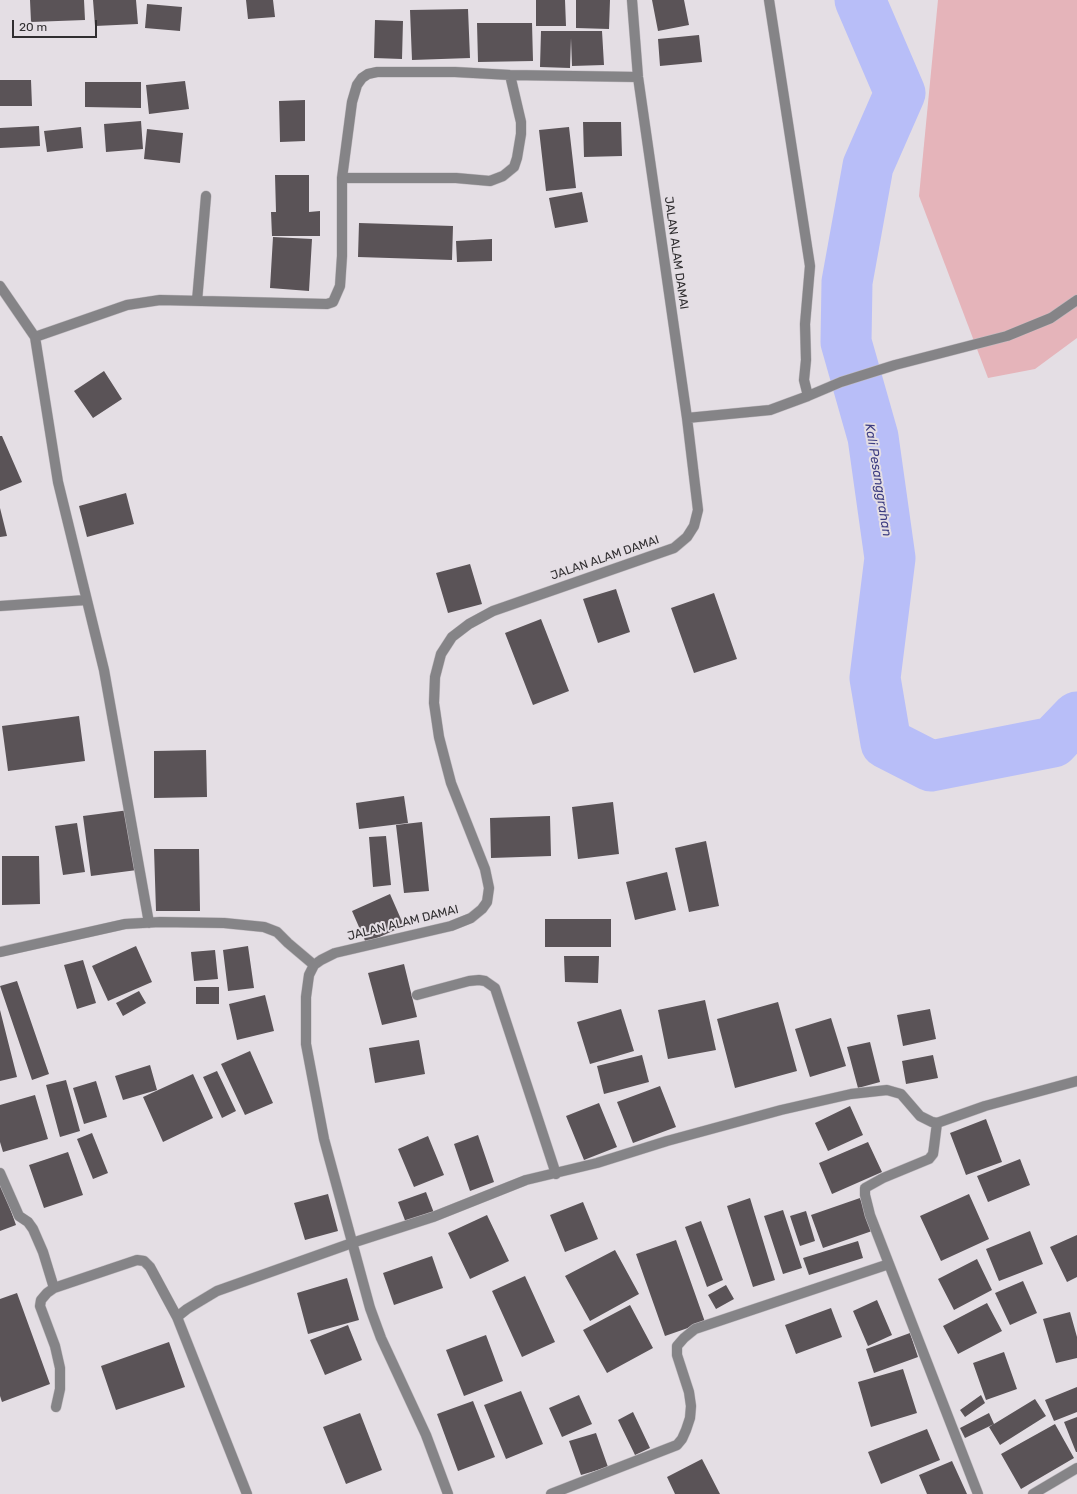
<!DOCTYPE html>
<style>
body{margin:0}
#map{position:relative;width:1077px;height:1494px;overflow:hidden;background:#e4dee4;font-family:Rubik,sans-serif}
canvas{display:block}
.scale{position:absolute;left:12px;top:20px;width:85px;height:18px;box-sizing:border-box;border:2px solid #302e30;border-top:0;padding-left:5px;font-size:12px;line-height:14px;white-space:nowrap;color:#302e30;-webkit-text-stroke:3px #e4dee4;paint-order:stroke}
</style>
<div id="map">
<canvas width="1077" height="1494"></canvas>
<div class="scale">20 m</div>
</div>
<script>
const c = document.querySelector('canvas').getContext('2d');
c.lineJoin = 'round';
function fill(path, color) {
  c.fillStyle = color;
  c.fill(path, 'evenodd');
}
function shape(rows) {
  const path = new Path2D();
  for (const r of rows) {
    path.moveTo(r[0], r[1]);
    for (let i = 2; i < r.length; i += 2) path.lineTo(r[i], r[i + 1]);
  }
  return path;
}
function strokePath(path, color, width, dash) {
  c.strokeStyle = color;
  c.lineWidth = width;
  c.lineCap = dash ? 'butt' : 'round';
  c.setLineDash(dash || []);
  c.stroke(path);
}
function drawText(font, color, halo, rows, align = 'center') {
  c.font = font + ' Rubik,sans-serif';
  c.lineWidth = 4;
  c.setLineDash([]);
  c.textBaseline = 'middle';
  c.strokeStyle = halo;
  c.fillStyle = color;
  for (const [text, x, y, turn = 0] of rows) {
    c.save();
    c.translate(x, y);
    c.rotate((+turn || 0) * Math.PI / 180);
    c.textAlign = isNaN(turn) ? turn : align;
    if (halo) c.strokeText(text, 0, 0);
    c.fillText(text, 0, 0);
    c.restore();
  }
}
fill(shape([
 [938,0,1077,0,1077,338,1035,369,988,378,919,196]
]), '#e5b4ba');
strokePath(shape([
 [860,0,900,93,868,166,847,282,846,342,873,437,890,558,875,678,886,743,931,766,1053,742,1077,717]
]), '#b8bef8', 51);
fill(shape([
 [30,0,84,0,85,20,31,22],
 [93,0,136,0,138,24,95,26],
 [246,0,273,0,275,17,248,19],
 [536,0,565,0,566,26,536,26],
 [576,0,610,0,609,29,576,28],
 [652,0,684,0,689,25,658,31],
 [147,4,182,7,180,31,145,28],
 [468,9,470,58,412,60,410,10],
 [375,20,403,21,402,59,374,58],
 [477,23,532,23,533,61,478,62],
 [541,31,602,31,604,65,572,66,571,38,570,68,540,67],
 [699,35,702,62,660,66,658,39],
 [0,80,31,80,32,106,0,106],
 [185,81,189,109,149,114,146,85],
 [85,82,141,82,141,108,85,107],
 [305,100,305,141,280,142,279,101],
 [141,121,143,149,106,152,104,124],
 [583,122,621,122,622,156,584,157],
 [39,126,40,146,0,148,0,128],
 [81,127,83,148,47,152,44,131],
 [569,127,576,188,546,191,539,130],
 [147,129,183,133,180,163,144,159],
 [275,175,309,175,309,212,320,211,320,236,272,236,271,212,276,212],
 [582,192,588,222,555,228,549,198],
 [359,223,453,226,452,260,358,257],
 [273,237,312,239,309,291,270,288],
 [492,239,492,261,457,262,456,241],
 [104,371,122,399,93,418,74,391],
 [0,436,2,436,22,482,0,491],
 [126,493,134,524,87,537,79,506],
 [0,508,7,536,0,537],
 [470,564,482,604,448,613,436,573],
 [616,589,630,632,598,643,583,599],
 [714,593,737,659,694,673,671,608],
 [541,619,569,691,533,705,505,633],
 [79,716,85,761,8,771,2,726],
 [206,750,207,797,154,798,154,751],
 [404,796,408,823,359,829,356,803],
 [613,802,619,854,578,859,572,807],
 [129,810,137,870,91,876,83,816],
 [550,816,551,856,491,858,490,818],
 [422,822,429,891,404,893,396,825],
 [77,823,85,872,63,875,55,826],
 [386,836,391,885,373,887,369,837],
 [706,841,719,906,689,912,675,848],
 [154,849,199,849,200,911,156,911],
 [2,856,39,856,40,904,2,905],
 [667,872,676,910,635,920,626,882],
 [390,894,404,926,366,943,352,911],
 [545,919,611,919,611,947,545,947],
 [136,946,152,982,108,1001,92,966],
 [248,946,254,988,228,991,223,950],
 [215,950,218,979,194,981,191,952],
 [564,956,599,956,598,983,565,982],
 [83,960,96,1003,77,1009,64,965],
 [404,964,417,1017,382,1025,368,973],
 [17,981,49,1074,32,1080,0,986],
 [196,987,219,987,219,1004,196,1004],
 [139,991,146,1003,123,1016,116,1003],
 [265,995,274,1031,237,1040,229,1004],
 [705,1000,716,1050,668,1059,658,1010],
 [778,1002,797,1071,735,1088,717,1019],
 [621,1009,634,1051,590,1064,577,1022],
 [930,1009,936,1039,903,1046,897,1015],
 [0,1010,17,1077,0,1081],
 [831,1018,846,1066,810,1077,795,1029],
 [419,1040,425,1074,375,1083,369,1048],
 [870,1042,880,1082,858,1088,847,1047],
 [250,1051,273,1103,245,1115,221,1064],
 [642,1055,649,1082,604,1094,597,1066],
 [933,1055,938,1078,906,1084,902,1061],
 [150,1065,157,1090,123,1100,115,1076],
 [217,1071,236,1111,222,1118,203,1077],
 [193,1074,213,1118,163,1142,143,1097],
 [66,1080,80,1131,60,1137,46,1085],
 [96,1081,107,1117,84,1124,73,1088],
 [660,1086,676,1127,633,1143,617,1102],
 [35,1095,48,1139,3,1152,0,1142,0,1105],
 [599,1103,617,1147,584,1160,566,1116],
 [850,1106,863,1135,828,1151,815,1123],
 [986,1119,1002,1162,966,1175,950,1133],
 [92,1133,108,1173,93,1179,77,1139],
 [478,1135,494,1182,470,1191,454,1144],
 [428,1136,444,1175,414,1187,398,1149],
 [868,1142,882,1172,832,1194,819,1163],
 [68,1152,83,1195,44,1208,29,1165],
 [1020,1159,1030,1185,988,1202,977,1176],
 [0,1180,16,1225,0,1231],
 [426,1192,434,1213,406,1223,398,1202],
 [328,1194,338,1231,305,1240,294,1203],
 [969,1194,989,1239,941,1261,920,1216],
 [750,1198,775,1280,753,1287,727,1206],
 [860,1198,872,1231,823,1248,811,1215],
 [583,1202,598,1239,565,1252,550,1215],
 [783,1210,802,1268,783,1274,764,1216],
 [806,1211,815,1241,800,1246,790,1216],
 [487,1215,509,1261,470,1279,448,1233],
 [701,1221,723,1280,707,1287,685,1227],
 [1030,1231,1043,1264,999,1281,986,1249],
 [1077,1235,1077,1277,1067,1282,1050,1247],
 [676,1240,705,1322,665,1336,636,1254],
 [858,1241,863,1258,809,1275,803,1258],
 [615,1250,639,1294,590,1321,565,1276],
 [432,1256,443,1288,394,1305,383,1273],
 [977,1259,992,1290,954,1310,938,1279],
 [525,1276,555,1342,522,1357,492,1291],
 [347,1278,359,1320,308,1334,297,1293],
 [1023,1281,1037,1313,1010,1325,995,1293],
 [726,1285,734,1299,716,1309,708,1295],
 [17,1293,50,1384,2,1402,0,1396,0,1299],
 [877,1300,892,1335,868,1346,853,1311],
 [987,1303,1002,1331,958,1354,943,1326],
 [630,1305,653,1348,607,1373,583,1330],
 [831,1308,842,1337,796,1354,785,1325],
 [1070,1312,1077,1337,1077,1358,1056,1363,1043,1319],
 [348,1325,362,1360,325,1375,310,1340],
 [910,1333,918,1357,874,1373,866,1349],
 [486,1335,503,1381,464,1396,446,1350],
 [169,1342,185,1387,116,1410,101,1366],
 [1004,1352,1017,1389,986,1400,973,1363],
 [903,1369,917,1413,871,1427,858,1382],
 [1077,1387,1077,1412,1054,1421,1045,1400],
 [521,1391,543,1444,506,1459,484,1405],
 [579,1395,592,1424,562,1437,549,1408],
 [981,1395,985,1403,965,1417,960,1410],
 [1035,1399,1046,1416,1000,1445,989,1427],
 [473,1401,495,1457,458,1471,437,1414],
 [633,1412,650,1448,635,1455,618,1420],
 [360,1413,382,1470,346,1484,323,1427],
 [989,1413,994,1424,965,1438,960,1428],
 [1077,1417,1077,1452,1076,1452,1064,1422],
 [1055,1424,1074,1458,1021,1489,1001,1454],
 [927,1429,940,1460,881,1484,868,1452],
 [596,1433,608,1467,581,1475,569,1441],
 [702,1459,720,1494,675,1494,667,1477],
 [952,1461,967,1494,927,1494,919,1475]
]), '#5a5357');
const minor = shape([
 [769,0,810,266,805,324,806,360,804,380,808,396],
 [342,178,456,178,490,181,503,176,514,167,517,158,521,134,521,122,510,75],
 [0,286,35,337,58,482,104,670,149,923],
 [197,301,206,196],
 [35,337,127,305,160,300,327,304,333,302,340,286,342,256,342,178,352,102,357,85,362,78,368,74,377,72,455,72,510,75,638,77],
 [687,418,770,410,808,396,841,382,895,365,1007,336,1051,318,1077,300],
 [0,606,86,600],
 [0,952,125,924,160,922,224,923,264,927,277,932,288,943,314,965],
 [417,995,469,981,479,980,485,981,495,988,556,1174],
 [937,1123,934,1147,933,1154,929,1159,883,1178,865,1188,865,1195,870,1215,978,1494],
 [0,1173,19,1216,28,1222,33,1229,43,1252,54,1288,137,1260,144,1261,150,1267,177,1317,247,1494],
 [54,1288,47,1293,41,1300,40,1306,55,1346,60,1368,60,1389,56,1407],
 [177,1317,187,1309,217,1291,352,1243,433,1217,526,1180,597,1163,667,1141,781,1110,851,1094,887,1090,901,1094,920,1116,932,1122,937,1123,985,1106,1077,1081],
 [448,1494,426,1435,381,1338,370,1308,324,1139,306,1044,306,997,309,975,314,965,321,960,335,953,451,926,471,918,482,909,487,902,489,888,485,869,451,783,439,737,434,703,435,677,441,654,452,637,469,624,493,611,674,548,687,537,694,526,698,510,687,418,638,77,632,0],
 [551,1494,677,1445,682,1439,686,1430,690,1418,691,1406,689,1392,677,1355,677,1346,684,1338,695,1329,889,1264],
 [1033,1494,1077,1468]
]);
strokePath(minor, '#c0bbc0', 11);
strokePath(minor, '#858487', 10);
drawText('12px', '#302e30', '#e4dee4', [
 ["JALAN ALAM DAMAI",676,253,82],
 ["JALAN ALAM DAMAI",605,558,-19],
 ["JALAN ALAM DAMAI",403,923,-14]
]);
drawText('italic 13px', '#3d3d81', '#e4dee4', [
 ["Kali Pesanggrahan",878,480,81]
]);
</script>
